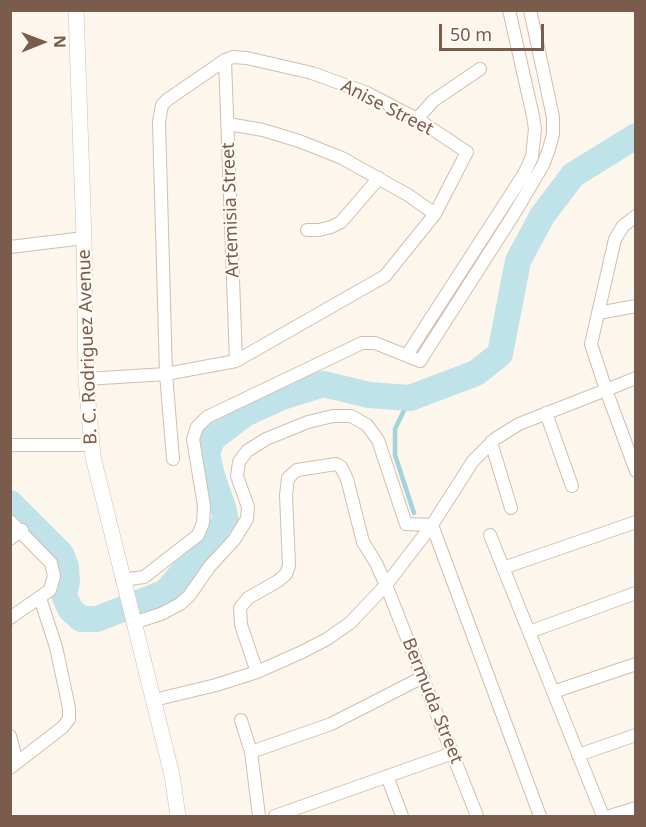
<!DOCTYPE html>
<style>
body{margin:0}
#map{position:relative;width:646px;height:827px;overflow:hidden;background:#fdf6ec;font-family:"Noto Sans",sans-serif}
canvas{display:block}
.frame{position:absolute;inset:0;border:12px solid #7a5c4d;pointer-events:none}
.north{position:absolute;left:12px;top:12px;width:60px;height:60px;-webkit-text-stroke:4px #fffaf3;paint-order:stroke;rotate:89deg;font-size:16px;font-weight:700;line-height:24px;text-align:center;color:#7a5c4d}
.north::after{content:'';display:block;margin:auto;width:21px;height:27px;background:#7a5c4d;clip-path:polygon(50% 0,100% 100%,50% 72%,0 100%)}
.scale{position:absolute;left:439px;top:24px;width:105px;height:27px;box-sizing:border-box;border:3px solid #7a5c4d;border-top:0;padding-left:8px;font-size:18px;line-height:21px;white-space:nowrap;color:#7a5c4d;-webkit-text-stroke:4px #fffaf3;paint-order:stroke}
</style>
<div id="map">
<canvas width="646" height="827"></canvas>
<div class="frame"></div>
<div class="north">N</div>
<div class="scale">50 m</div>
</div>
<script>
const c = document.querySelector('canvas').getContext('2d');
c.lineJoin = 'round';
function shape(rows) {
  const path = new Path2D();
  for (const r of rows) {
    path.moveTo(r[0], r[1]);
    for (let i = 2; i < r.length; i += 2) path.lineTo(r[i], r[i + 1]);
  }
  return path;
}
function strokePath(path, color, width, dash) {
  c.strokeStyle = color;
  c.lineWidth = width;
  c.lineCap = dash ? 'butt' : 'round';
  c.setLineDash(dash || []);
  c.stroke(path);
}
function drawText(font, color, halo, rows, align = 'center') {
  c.font = font + ' "Noto Sans",sans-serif';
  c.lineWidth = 4.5;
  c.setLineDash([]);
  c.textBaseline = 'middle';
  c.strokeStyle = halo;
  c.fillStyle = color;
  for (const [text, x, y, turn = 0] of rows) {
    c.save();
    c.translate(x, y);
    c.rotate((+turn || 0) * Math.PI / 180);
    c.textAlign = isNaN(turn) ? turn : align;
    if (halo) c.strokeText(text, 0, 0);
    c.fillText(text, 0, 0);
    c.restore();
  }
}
strokePath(shape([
 [410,398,395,429,395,455,414,513]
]), '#a5d3da', 4.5);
strokePath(shape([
 [10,503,61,554,66,567,67,581,64,595,70,609,81,619,97,619,166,592,226,521,223,507,212,476,207,453,213,438,245,414,282,397,323,384,369,395,410,398,476,373,500,354,518,261,542,216,573,175,636,136]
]), '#bfe3e8', 26);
const minor = shape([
 [225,60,236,361],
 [417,119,433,101,480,69],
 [228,124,263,130,299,141,342,158,408,195,435,214],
 [636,216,623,226,615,239,591,344,606,390,636,378],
 [307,230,319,230,331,227,341,222,379,178],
 [10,247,84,238],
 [598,313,636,306],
 [407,355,524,174,532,157,535,129,533,116,509,10],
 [86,379,166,374,236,361,385,276,435,214,467,152,417,119,367,93,312,73,247,58,233,57,225,60,167,100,162,105,159,122,166,374,173,459],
 [546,413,572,486],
 [491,442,511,508],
 [10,445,92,445],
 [10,521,51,563,54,576,50,590,10,618],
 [490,535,603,816],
 [10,539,22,530],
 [503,568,636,522],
 [122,580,144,577,198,535,203,523,204,506,193,439,197,427,207,417,362,343,375,343,420,361,514,214,543,165,549,149,553,134,553,117,530,10],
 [133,623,161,614,180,604,189,596,210,566,234,540,247,519,248,507,237,476,239,462,247,451,266,439,308,422,333,416,351,416,367,425,378,440,406,524,432,525,540,816],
 [529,632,636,593],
 [257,672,241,625,240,608,248,598,278,581,286,574,289,566,286,495,288,478,297,470,336,464,341,467,347,479,363,542,376,563,386,585,477,816],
 [553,692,636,664],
 [154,700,216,685,257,672,302,652,327,639,350,623,386,585,432,525,473,461,495,439,519,424,606,390,636,471],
 [241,720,251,752,259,816],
 [10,736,17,762],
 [251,752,331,724,423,677],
 [578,755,636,735],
 [10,768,63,727,69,719,69,708,56,647,40,598],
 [387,776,402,816],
 [275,816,453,753],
 [610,816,636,808]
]);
const tertiary = shape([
 [76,10,84,238,86,379,93,457,172,775,178,816]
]);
strokePath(minor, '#d1beb0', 14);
strokePath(tertiary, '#d1beb0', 16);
strokePath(minor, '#fff', 12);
strokePath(tertiary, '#fff', 15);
drawText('18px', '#7a5c4d', '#fffaf3', [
 ["Anise Street",387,108,27],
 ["Artemisia Street",231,210,-92],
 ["B. C. Rodriguez Avenue",88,347,-92],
 ["Bermuda Street",432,701,68]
]);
</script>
